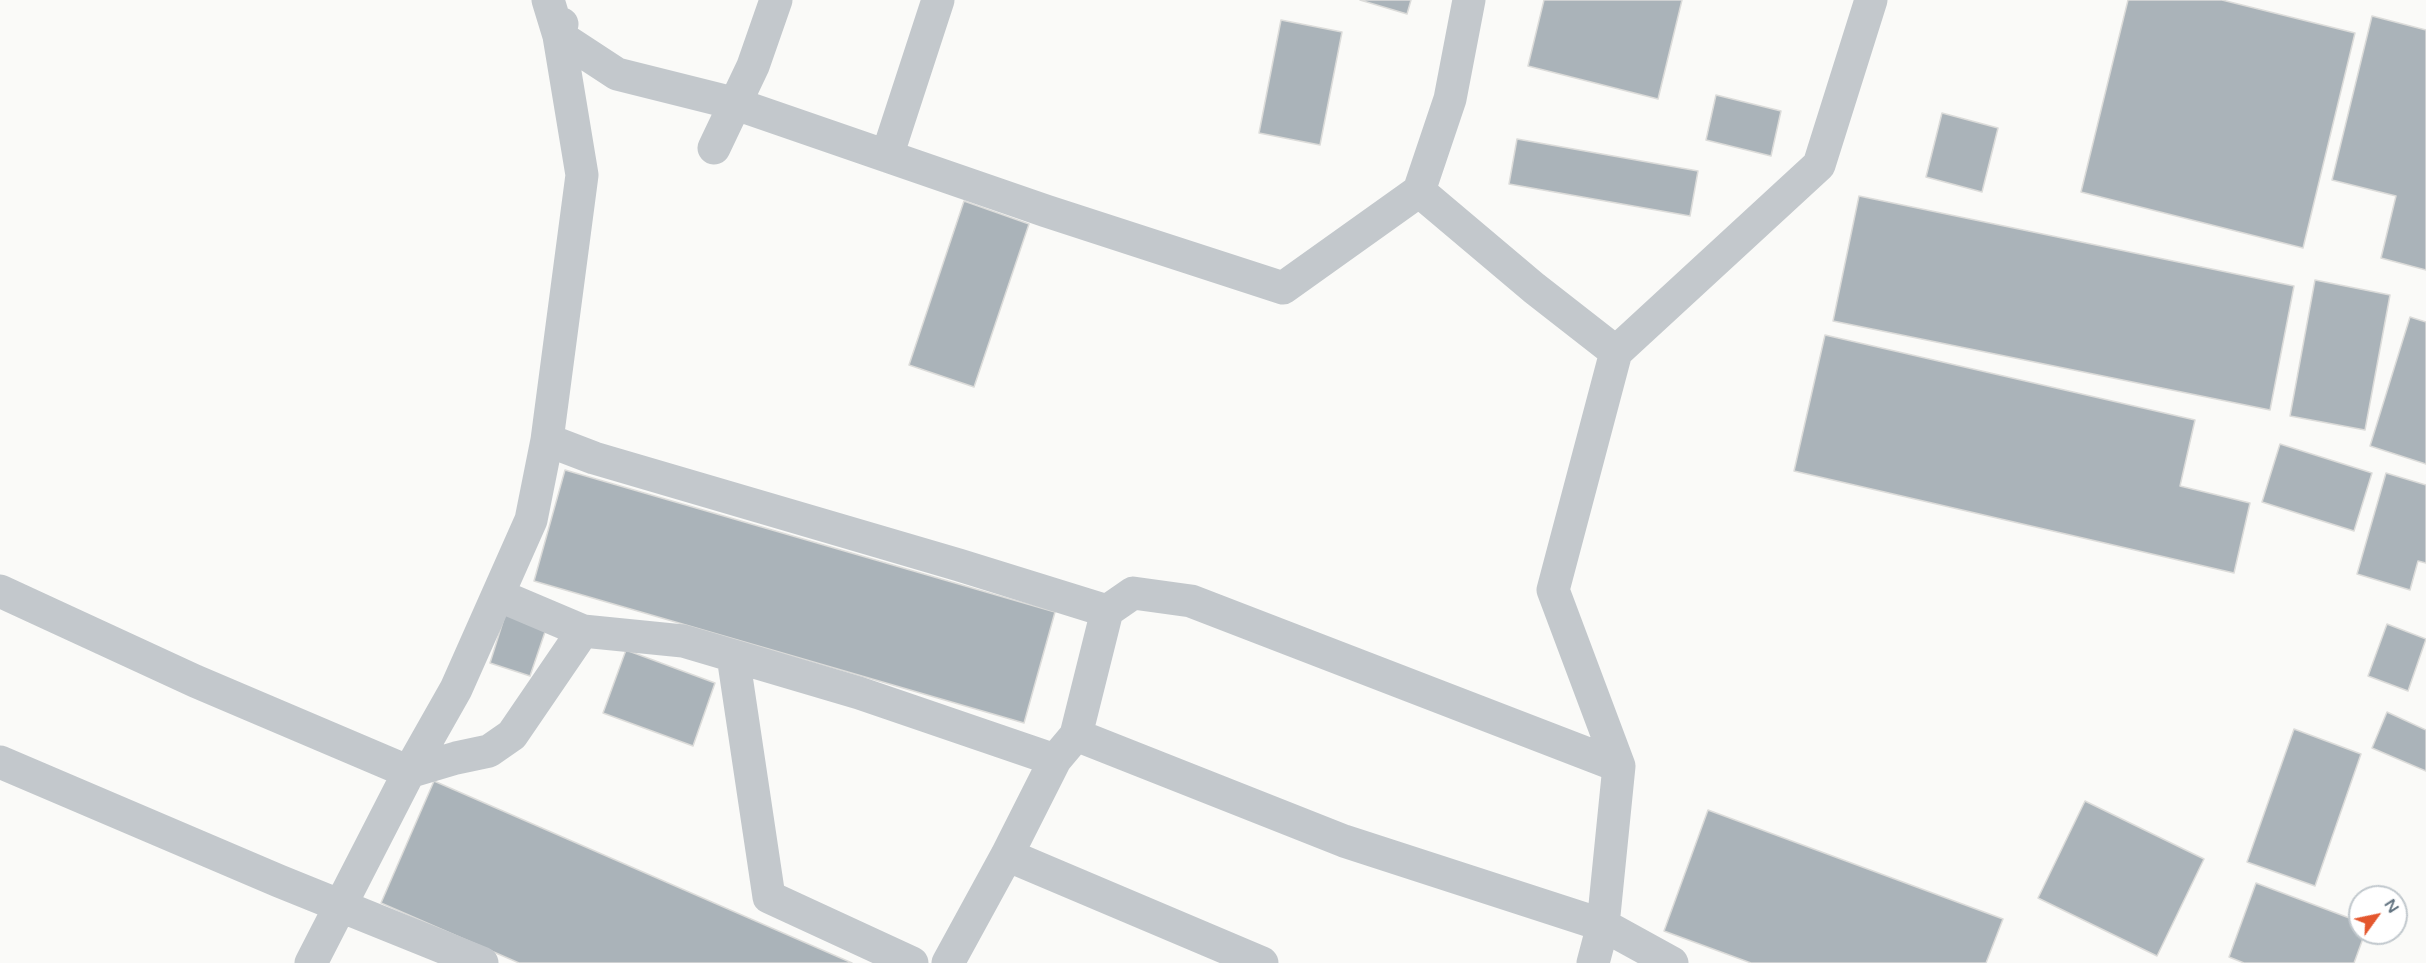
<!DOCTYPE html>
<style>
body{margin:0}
#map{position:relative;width:2426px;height:963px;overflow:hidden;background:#fafaf8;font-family:"Varela Round",sans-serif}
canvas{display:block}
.north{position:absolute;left:2348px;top:885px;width:60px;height:60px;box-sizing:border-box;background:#fff;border:2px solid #c1c8cd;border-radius:50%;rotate:57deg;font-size:16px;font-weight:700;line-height:24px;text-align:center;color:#657683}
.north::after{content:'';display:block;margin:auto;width:21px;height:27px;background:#e4572e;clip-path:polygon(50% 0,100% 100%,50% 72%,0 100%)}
</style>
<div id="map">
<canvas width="2426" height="963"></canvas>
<div class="north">N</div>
</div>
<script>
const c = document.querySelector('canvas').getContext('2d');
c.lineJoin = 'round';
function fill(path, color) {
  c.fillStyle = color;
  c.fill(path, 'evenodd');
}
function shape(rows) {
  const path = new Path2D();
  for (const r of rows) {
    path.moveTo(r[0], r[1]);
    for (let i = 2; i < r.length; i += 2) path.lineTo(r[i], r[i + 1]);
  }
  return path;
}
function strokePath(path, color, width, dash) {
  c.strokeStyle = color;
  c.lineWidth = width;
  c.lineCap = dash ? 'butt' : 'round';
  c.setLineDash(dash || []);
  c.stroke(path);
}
const building = shape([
 [1360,0,1411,0,1407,14,1360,0],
 [1544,0,1682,0,1658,99,1528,66,1544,0],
 [2128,0,2222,0,2355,33,2303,248,2081,192,2128,0],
 [2372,16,2426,30,2426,270,2381,258,2396,196,2332,180,2372,16],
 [1281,20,1342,32,1320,145,1259,133,1281,20],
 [1716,95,1781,111,1771,156,1706,140,1716,95],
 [1942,113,1998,128,1982,192,1926,177,1942,113],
 [1517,139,1698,171,1690,216,1509,184,1517,139],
 [1859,196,2294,286,2270,410,1833,321,1859,196],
 [964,201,1029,224,974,387,909,365,964,201],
 [2315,280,2390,295,2365,430,2290,416,2315,280],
 [2410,317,2426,322,2426,464,2370,446,2410,317],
 [1825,335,2195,420,2180,486,2250,503,2234,573,1794,471,1825,335],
 [2280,444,2372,473,2354,531,2262,502,2280,444],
 [565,470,1055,612,1024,723,534,581,565,470],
 [2386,473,2426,485,2426,563,2418,561,2410,590,2357,574,2386,473],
 [506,612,547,626,530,676,490,663,506,612],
 [2387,624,2426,639,2408,691,2368,676,2387,624],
 [626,650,715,683,693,746,603,713,626,650],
 [2387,712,2426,730,2426,771,2372,748,2387,712],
 [2294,729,2361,754,2315,886,2247,862,2294,729],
 [434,781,852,963,519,963,381,903,434,781],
 [2085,801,2204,859,2157,956,2038,898,2085,801],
 [1708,810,2003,919,1986,963,1751,963,1664,931,1708,810],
 [2256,883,2360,922,2360,933,2365,933,2354,963,2244,963,2229,957,2256,883]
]);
fill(building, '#aab3b9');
strokePath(building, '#dcdcda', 1.5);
strokePath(shape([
 [1469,0,1450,99,1419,191,1534,288,1616,352],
 [562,24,559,36,617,74,733,103,1046,211,1283,288,1419,191],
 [714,148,753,66,776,0],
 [887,156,938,0],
 [547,440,594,458,959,565,1107,611],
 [0,591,195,681,409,772,456,758,489,751,512,735,583,631],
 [498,595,583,631,683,641,859,693,1055,760],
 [733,656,769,897,912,963],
 [1076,735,1344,841,1603,925,1672,963],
 [0,762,279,881,482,963],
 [1007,855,1262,963],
 [311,963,409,772,456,689,531,520,547,440,582,175,559,36,548,0],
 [948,963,1007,855,1055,760,1076,735,1107,611,1133,593,1191,601,1619,766],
 [1593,963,1603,925,1619,766,1553,590,1616,352,1819,165,1871,0]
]), '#c3c8cc', 33);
</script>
